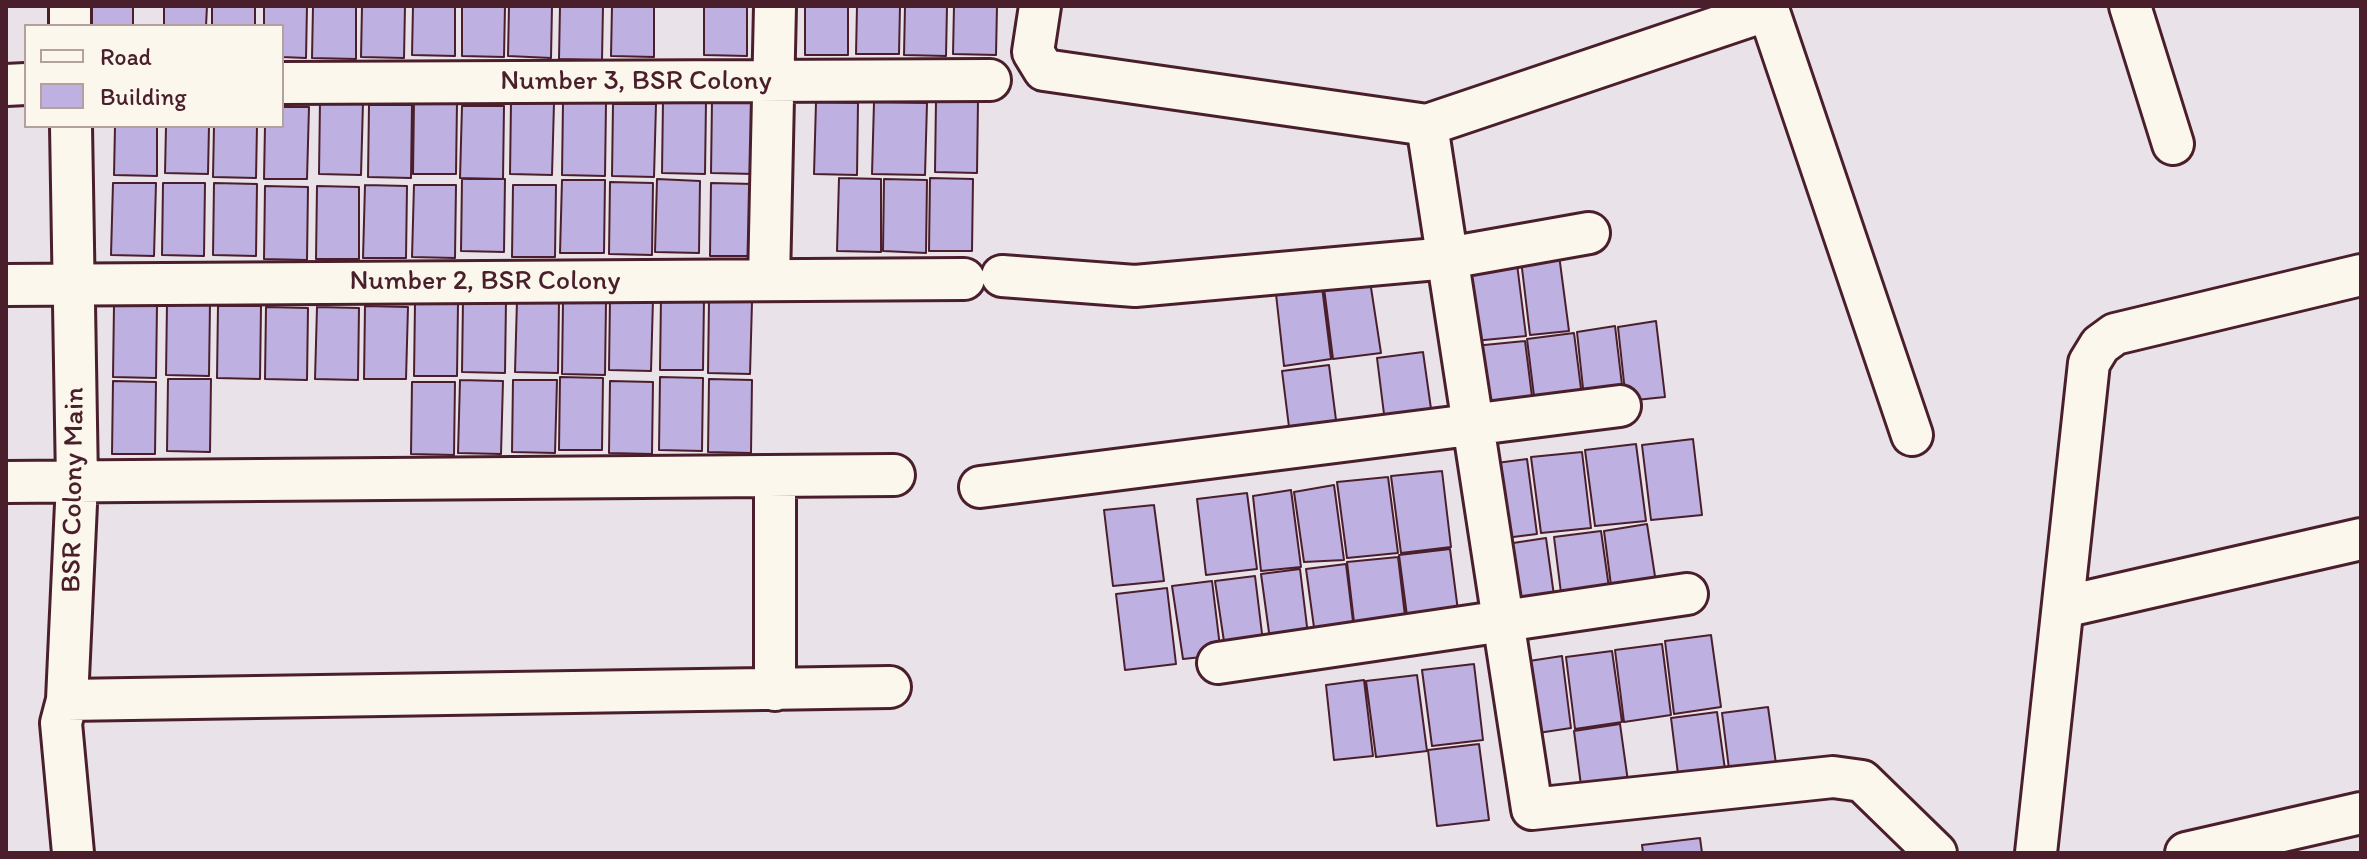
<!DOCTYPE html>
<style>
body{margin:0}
#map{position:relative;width:2367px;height:859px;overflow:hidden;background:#e9e2e9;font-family:Itim,sans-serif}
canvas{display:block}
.frame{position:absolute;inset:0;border:8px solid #4a1f2b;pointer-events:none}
.legend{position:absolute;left:24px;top:24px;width:260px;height:104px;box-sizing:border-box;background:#fbf7ec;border:2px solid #b4a19f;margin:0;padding:10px 14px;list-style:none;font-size:24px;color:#4a1f2b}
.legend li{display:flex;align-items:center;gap:16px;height:40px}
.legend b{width:40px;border:2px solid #b4a19f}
</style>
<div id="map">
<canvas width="2367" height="859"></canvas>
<div class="frame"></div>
<ul class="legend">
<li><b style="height:10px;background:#fbf7ec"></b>Road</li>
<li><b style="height:22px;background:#beb0e1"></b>Building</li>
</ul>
</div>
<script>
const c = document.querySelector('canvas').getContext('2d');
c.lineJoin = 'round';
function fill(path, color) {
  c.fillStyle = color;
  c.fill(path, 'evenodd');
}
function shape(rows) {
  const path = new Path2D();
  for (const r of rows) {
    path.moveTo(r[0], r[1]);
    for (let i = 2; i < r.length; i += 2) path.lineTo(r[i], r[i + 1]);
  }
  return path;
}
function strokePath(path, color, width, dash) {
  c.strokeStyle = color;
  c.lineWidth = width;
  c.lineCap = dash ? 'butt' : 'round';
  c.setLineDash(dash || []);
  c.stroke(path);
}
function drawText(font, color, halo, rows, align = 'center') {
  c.font = font + ' Itim,sans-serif';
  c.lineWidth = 8;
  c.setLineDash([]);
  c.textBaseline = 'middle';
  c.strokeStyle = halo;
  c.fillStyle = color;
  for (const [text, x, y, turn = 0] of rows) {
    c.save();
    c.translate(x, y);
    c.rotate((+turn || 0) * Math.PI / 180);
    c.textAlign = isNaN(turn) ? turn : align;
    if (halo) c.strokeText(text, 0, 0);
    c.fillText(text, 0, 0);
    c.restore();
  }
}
const building = shape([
 [86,6,133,6,133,26,86,26,86,6],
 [164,6,207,6,206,26,164,26,164,6],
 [212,6,255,6,255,26,212,26,212,6],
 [264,6,307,6,306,58,282,57,282,26,264,26,264,6],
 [313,6,356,6,356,59,312,58,313,6],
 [362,6,405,6,404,58,361,57,362,6],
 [413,6,455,6,455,56,412,55,413,6],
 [462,6,505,6,504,57,462,56,462,6],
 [509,6,552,6,551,58,508,56,509,6],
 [560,6,603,6,602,60,559,59,560,6],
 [612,6,654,6,654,57,611,56,612,6],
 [704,6,747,6,747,56,704,55,704,6],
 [805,6,848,6,848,55,805,55,805,6],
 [857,6,900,6,899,54,856,54,857,6],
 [905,6,947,6,946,56,904,55,905,6],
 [954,6,997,6,996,55,953,54,954,6],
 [663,100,706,101,705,174,662,173,663,100],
 [712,100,755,101,754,174,711,173,712,100],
 [936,100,978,100,977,173,935,172,936,100],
 [320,101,363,102,361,175,319,174,320,101],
 [414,101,457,102,456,174,413,174,414,101],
 [511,102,554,103,552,175,510,174,511,102],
 [563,102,606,103,605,176,562,175,563,102],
 [816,102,858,103,857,175,814,174,816,102],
 [874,102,927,103,925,175,872,174,874,102],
 [613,104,656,104,654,177,612,176,613,104],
 [369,105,412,105,411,178,368,177,369,105],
 [462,106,504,106,503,179,460,178,462,106],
 [282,107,309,107,307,179,264,179,265,126,282,126,282,107],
 [115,126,157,126,157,176,114,175,115,126],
 [166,126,209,126,208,174,165,173,166,126],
 [214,126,257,126,256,178,213,177,214,126],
 [839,178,881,179,881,252,837,251,839,178],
 [930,178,973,179,972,251,929,251,930,178],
 [462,179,505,179,504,252,461,251,462,179],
 [657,179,700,181,699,253,655,252,657,179],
 [884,179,927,180,926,253,883,251,884,179],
 [562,180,605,180,604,253,560,253,562,180],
 [610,182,653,183,652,255,609,254,610,182],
 [113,183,156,183,154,256,111,255,113,183],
 [163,183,205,183,204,256,162,255,163,183],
 [214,183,257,184,256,256,213,255,214,183],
 [711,183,754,184,752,256,710,256,711,183],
 [365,185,407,186,406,258,363,258,365,185],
 [414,185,456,185,455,258,412,257,414,185],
 [513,185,556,185,555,257,512,257,513,185],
 [265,186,308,187,307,260,264,259,265,186],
 [317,186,359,187,359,259,316,259,317,186],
 [1559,255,1569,331,1530,335,1521,260,1559,255],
 [1517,264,1526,336,1474,341,1466,269,1517,264],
 [1370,281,1381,353,1333,359,1324,288,1370,281],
 [1322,287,1331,359,1284,366,1276,294,1322,287],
 [661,297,704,298,703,370,660,370,661,297],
 [610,298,653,299,651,371,609,370,610,298],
 [463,299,506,300,505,373,462,372,463,299],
 [517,300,559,301,558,373,515,372,517,300],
 [563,301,606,302,605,375,562,374,563,301],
 [709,301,752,302,750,374,708,373,709,301],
 [167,303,210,303,209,376,166,375,167,303],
 [415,303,458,304,457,376,414,376,415,303],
 [114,305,157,305,156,378,113,377,114,305],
 [218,306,261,306,260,379,217,378,218,306],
 [365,306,408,307,406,379,364,379,365,306],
 [266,307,308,308,307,380,265,379,266,307],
 [317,307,359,308,358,380,315,379,317,307],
 [1656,321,1665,397,1626,401,1618,327,1656,321],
 [1615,326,1624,402,1585,407,1577,332,1615,326],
 [1574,333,1583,405,1536,412,1527,339,1574,333],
 [1525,341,1534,413,1483,418,1474,346,1525,341],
 [1423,352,1433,423,1386,430,1377,358,1423,352],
 [1329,365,1338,436,1291,443,1282,371,1329,365],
 [560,377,603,378,602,450,559,450,560,377],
 [660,377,703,378,702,451,659,450,660,377],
 [168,379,211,379,210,452,167,451,168,379],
 [709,379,752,380,751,453,708,452,709,379],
 [460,380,503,381,501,454,458,453,460,380],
 [513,380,557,380,555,453,512,452,513,380],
 [113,381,156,382,155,454,112,454,113,381],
 [610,381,653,382,652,454,609,453,610,381],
 [412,382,455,382,454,455,411,454,412,382],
 [1693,439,1702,515,1651,520,1642,445,1693,439],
 [1636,444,1646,521,1595,526,1585,450,1636,444],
 [1582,452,1591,528,1541,533,1531,457,1582,452],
 [1527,459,1537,534,1497,539,1489,464,1527,459],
 [1442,471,1451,547,1401,553,1391,476,1442,471],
 [1388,477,1398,553,1347,558,1337,482,1388,477],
 [1334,485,1344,560,1304,562,1294,492,1334,485],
 [1291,490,1301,567,1261,571,1253,496,1291,490],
 [1247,493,1257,569,1206,575,1197,499,1247,493],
 [1154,505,1164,581,1113,586,1104,510,1154,505],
 [1647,524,1658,596,1613,601,1604,531,1647,524],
 [1601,531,1611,602,1563,609,1554,537,1601,531],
 [1546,538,1556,610,1509,617,1500,545,1546,538],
 [1450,549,1460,626,1409,631,1399,555,1450,549],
 [1398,557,1407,633,1356,639,1347,562,1398,557],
 [1346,564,1355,638,1316,642,1306,569,1346,564],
 [1300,569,1309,643,1271,647,1261,574,1300,569],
 [1255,576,1264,650,1226,655,1215,581,1255,576],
 [1212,581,1221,655,1183,659,1172,586,1212,581],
 [1167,588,1176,664,1125,670,1116,594,1167,588],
 [1711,635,1721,707,1674,714,1665,641,1711,635],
 [1662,644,1671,715,1624,722,1615,650,1662,644],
 [1612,651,1622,722,1575,729,1566,657,1612,651],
 [1562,656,1571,728,1525,735,1516,663,1562,656],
 [1474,664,1483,740,1432,746,1422,670,1474,664],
 [1417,675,1427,751,1376,757,1366,681,1417,675],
 [1364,680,1373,756,1334,760,1326,685,1364,680],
 [1768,707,1778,778,1731,785,1722,713,1768,707],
 [1717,712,1727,784,1680,790,1671,718,1717,712],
 [1620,724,1630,796,1583,801,1574,731,1620,724],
 [1479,744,1489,820,1437,826,1428,750,1479,744],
 [1700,838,1702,853,1643,853,1642,845,1700,838]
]);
fill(building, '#beb0e1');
strokePath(building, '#4a1f2b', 2);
const minor = shape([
 [1040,6,1033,52,1044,70,1427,125,1532,809,1833,777,1862,781,1936,853],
 [1767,6,1912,435],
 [2130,6,2173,144],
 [70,26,70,6],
 [282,83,990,80],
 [6,85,26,84],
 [1427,125,1768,10],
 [71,126,77,482,67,700,61,723,73,853],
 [1002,276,1135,286,1448,258,1589,233],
 [769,280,775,6],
 [6,285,964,279],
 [775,476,775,690],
 [6,482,894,475],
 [980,487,1620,406],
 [2063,607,2361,539],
 [1218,663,1687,594],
 [67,700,890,687],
 [2036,853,2089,363,2100,345,2115,334,2361,275],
 [2186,853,2361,813]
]);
strokePath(minor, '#4a1f2b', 46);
strokePath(minor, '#fbf7ec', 40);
drawText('28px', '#4a1f2b', '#fbf7ec', [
 ["Number 3, BSR Colony",636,82],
 ["Number 2, BSR Colony",485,282],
 ["BSR Colony Main",74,490,-89]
]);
</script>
